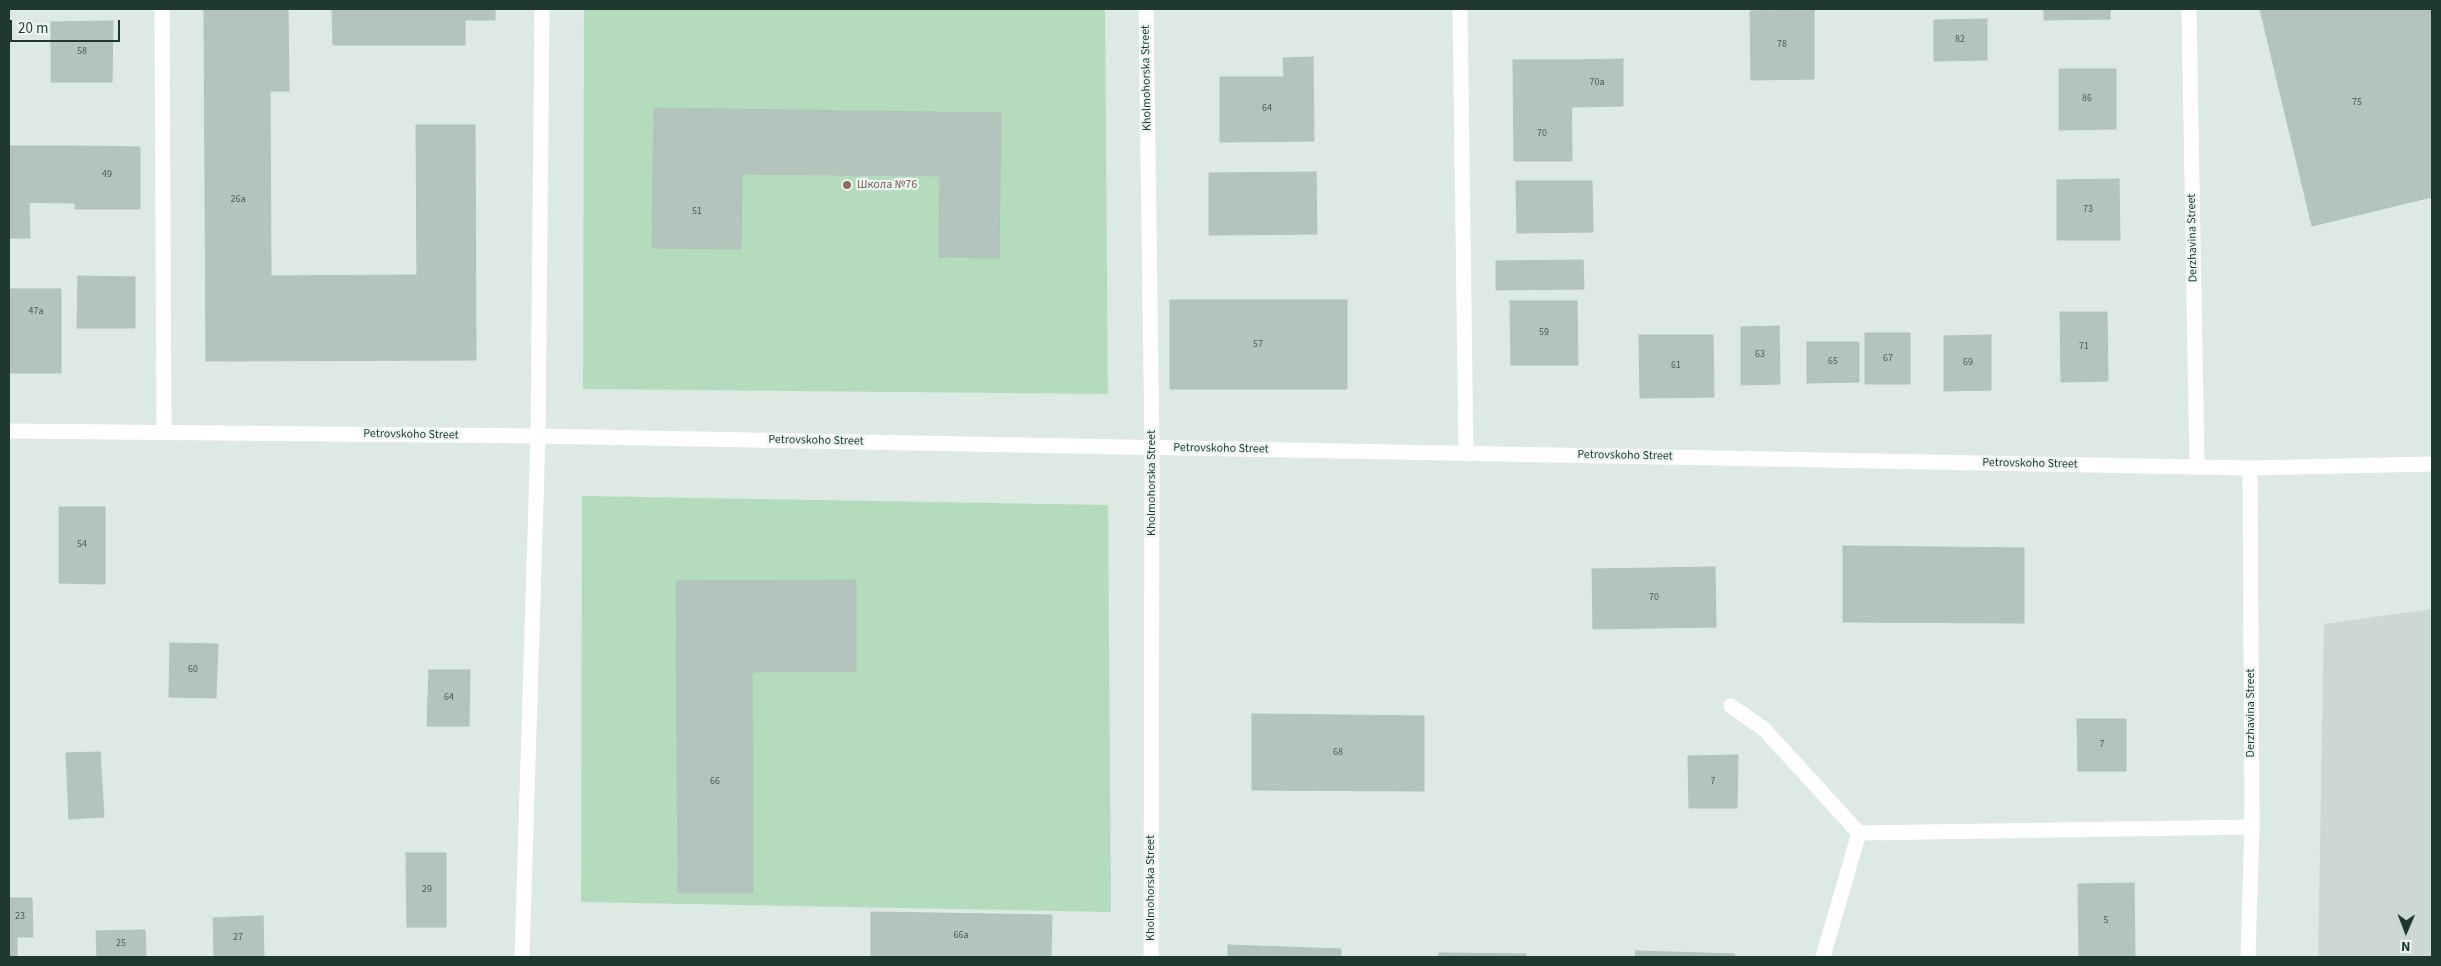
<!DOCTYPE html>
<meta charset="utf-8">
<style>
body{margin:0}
#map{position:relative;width:2441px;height:966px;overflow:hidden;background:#dde9e3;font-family:"Source Sans 3",sans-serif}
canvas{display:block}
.frame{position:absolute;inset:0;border:10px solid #1f3930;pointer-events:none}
.north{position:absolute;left:2381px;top:906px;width:50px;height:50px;-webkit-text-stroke:4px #edf6f1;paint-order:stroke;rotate:181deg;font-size:14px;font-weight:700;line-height:20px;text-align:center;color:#1f3930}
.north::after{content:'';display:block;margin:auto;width:18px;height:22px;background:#1f3930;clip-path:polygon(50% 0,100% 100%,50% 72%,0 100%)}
.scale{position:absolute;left:10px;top:20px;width:110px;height:22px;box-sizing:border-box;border:2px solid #1f3930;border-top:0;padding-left:6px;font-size:15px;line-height:18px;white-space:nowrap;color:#1f3930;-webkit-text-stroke:4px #edf6f1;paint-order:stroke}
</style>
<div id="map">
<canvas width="2441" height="966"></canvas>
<div class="frame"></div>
<div class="north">N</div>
<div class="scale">20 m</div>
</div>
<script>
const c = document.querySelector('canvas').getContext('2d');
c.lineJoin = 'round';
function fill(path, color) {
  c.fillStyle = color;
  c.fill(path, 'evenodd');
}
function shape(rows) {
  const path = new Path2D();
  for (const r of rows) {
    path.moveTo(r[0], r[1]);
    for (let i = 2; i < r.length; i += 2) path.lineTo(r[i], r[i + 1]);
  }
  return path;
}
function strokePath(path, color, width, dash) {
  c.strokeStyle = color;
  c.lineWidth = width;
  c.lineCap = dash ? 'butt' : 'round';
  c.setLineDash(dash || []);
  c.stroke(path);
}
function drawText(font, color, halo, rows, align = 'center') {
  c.font = font + ' "Source Sans 3",sans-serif';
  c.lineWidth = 4.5;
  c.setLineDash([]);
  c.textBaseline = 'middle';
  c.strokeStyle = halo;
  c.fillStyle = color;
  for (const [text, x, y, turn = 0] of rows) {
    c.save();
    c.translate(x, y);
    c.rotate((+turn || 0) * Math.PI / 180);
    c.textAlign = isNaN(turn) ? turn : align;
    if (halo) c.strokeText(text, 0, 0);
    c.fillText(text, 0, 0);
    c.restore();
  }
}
fill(shape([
 [2432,609,2432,957,2318,957,2324,624]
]), '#cbd9d2');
fill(shape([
 [584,9,1105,9,1108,394,583,389],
 [582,496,1108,505,1111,912,581,902]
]), '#b5dbbd');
const building = shape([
 [204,9,288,9,289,91,270,91,271,276,417,275,416,125,475,125,476,360,206,361,204,9],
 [332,9,495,9,495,20,465,20,465,45,333,45,332,9],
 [2044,9,2110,9,2110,19,2044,20,2044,9],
 [2260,9,2432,9,2432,197,2312,226,2260,9],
 [1814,10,1814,79,1751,80,1750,11,1814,10],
 [1987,19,1987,60,1934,61,1934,20,1987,19],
 [113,21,112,82,51,82,51,22,113,21],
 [1313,57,1314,141,1220,142,1220,77,1284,77,1283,58,1313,57],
 [1623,59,1623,106,1571,107,1571,60,1623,59],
 [1513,60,1571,60,1572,161,1514,161,1513,60],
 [2059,69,2116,69,2116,129,2059,130,2059,69],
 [654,108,1001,113,999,258,939,257,940,176,742,174,741,249,652,248,654,108],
 [9,146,75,146,75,203,9,202,9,146],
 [75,146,140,147,140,209,75,209,75,146],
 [1316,172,1317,234,1209,235,1209,173,1316,172],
 [2119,179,2120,240,2057,240,2057,180,2119,179],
 [1516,181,1592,181,1593,232,1517,233,1516,181],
 [9,202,29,202,30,238,9,238,9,202],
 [1583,260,1584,289,1496,290,1496,261,1583,260],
 [78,276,135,277,135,328,77,328,78,276],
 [9,289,10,289,10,334,9,334,9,289],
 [10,289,61,289,61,373,10,373,10,289],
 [1170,300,1347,300,1347,389,1170,389,1170,300],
 [1510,301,1577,301,1578,365,1511,365,1510,301],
 [2060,312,2107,312,2108,381,2061,382,2060,312],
 [1779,326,1780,384,1741,385,1741,327,1779,326],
 [1865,333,1910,333,1910,384,1865,384,1865,333],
 [1639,335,1713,335,1714,397,1640,398,1639,335],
 [1991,335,1991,390,1944,391,1944,336,1991,335],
 [1807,342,1859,342,1859,382,1807,383,1807,342],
 [59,507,105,507,105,584,59,583,59,507],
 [1843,546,2024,548,2024,623,1843,622,1843,546],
 [1715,567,1716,627,1593,629,1592,569,1715,567],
 [856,580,856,671,752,672,753,893,678,893,676,581,856,580],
 [170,643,218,644,216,698,169,697,170,643],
 [429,670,470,670,469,726,427,726,429,670],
 [1252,714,1424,716,1424,791,1252,790,1252,714],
 [2077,719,2126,719,2126,771,2078,771,2077,719],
 [100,752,104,817,69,819,66,753,100,752],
 [1738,755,1737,808,1689,808,1688,756,1738,755],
 [406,853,446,853,446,927,407,927,406,853],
 [2134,883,2135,957,2079,957,2078,884,2134,883],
 [9,898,32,898,33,937,17,937,17,957,9,957,9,898],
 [871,912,1052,915,1051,957,871,957,871,912],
 [263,916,264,957,214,957,213,918,263,916],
 [145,930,146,957,97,957,96,931,145,930],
 [1228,945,1341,949,1341,957,1228,957,1228,945],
 [1636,951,1735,954,1734,957,1635,957,1636,951],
 [1439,953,1526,954,1526,957,1438,957,1439,953]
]);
fill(building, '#b3c4bc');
strokePath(building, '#b0c3b9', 1);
strokePath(shape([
 [162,9,164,433],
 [1460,9,1466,453],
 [1731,706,1764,729,1859,833],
 [522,957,538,436,542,9],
 [1823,957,1859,833,2252,827]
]), '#fff', 15);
strokePath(shape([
 [2189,9,2197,467],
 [1151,957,1152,447],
 [2248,957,2252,827,2250,468]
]), '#fff', 15);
strokePath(shape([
 [1146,9,1152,447],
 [9,431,538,436,2250,468,2432,464]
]), '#fff', 15);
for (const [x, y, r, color] of [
 [847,185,5,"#8d6e63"]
]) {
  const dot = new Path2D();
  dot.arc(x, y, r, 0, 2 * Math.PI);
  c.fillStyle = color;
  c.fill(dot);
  strokePath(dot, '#edf6f1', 2);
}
drawText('10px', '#445c53', null, [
 ["82",1960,40],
 ["78",1782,45],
 ["58",82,52],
 ["70а",1597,83],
 ["86",2087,99],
 ["75",2357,103],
 ["64",1267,109],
 ["70",1542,134],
 ["49",107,175],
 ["26а",238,200],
 ["73",2088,210],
 ["51",697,212],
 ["47а",36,312],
 ["59",1544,333],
 ["57",1258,345],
 ["71",2084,347],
 ["63",1760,355],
 ["67",1888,359],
 ["65",1833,362],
 ["69",1968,363],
 ["61",1676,366],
 ["54",82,545],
 ["70",1654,598],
 ["60",193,670],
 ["64",449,698],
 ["7",2102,745],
 ["68",1338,753],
 ["66",715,782],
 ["7",1713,782],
 ["29",427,890],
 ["23",20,917],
 ["5",2106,921],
 ["66а",961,936],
 ["27",238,938],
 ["25",121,944]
]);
drawText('12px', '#1f3930', '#edf6f1', [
 ["Kholmohorska Street",1147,78,-91],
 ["Derzhavina Street",2193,238,-91],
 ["Petrovskoho Street",411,435,1],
 ["Petrovskoho Street",816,441,1],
 ["Petrovskoho Street",1221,449,1],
 ["Petrovskoho Street",1625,456,1],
 ["Petrovskoho Street",2030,464,1],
 ["Kholmohorska Street",1152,483,-90],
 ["Derzhavina Street",2251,713,-90],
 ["Kholmohorska Street",1151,888,-90]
]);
drawText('12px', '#785e54', '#edf6f1', [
 ["Школа №76",857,185]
], 'left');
</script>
